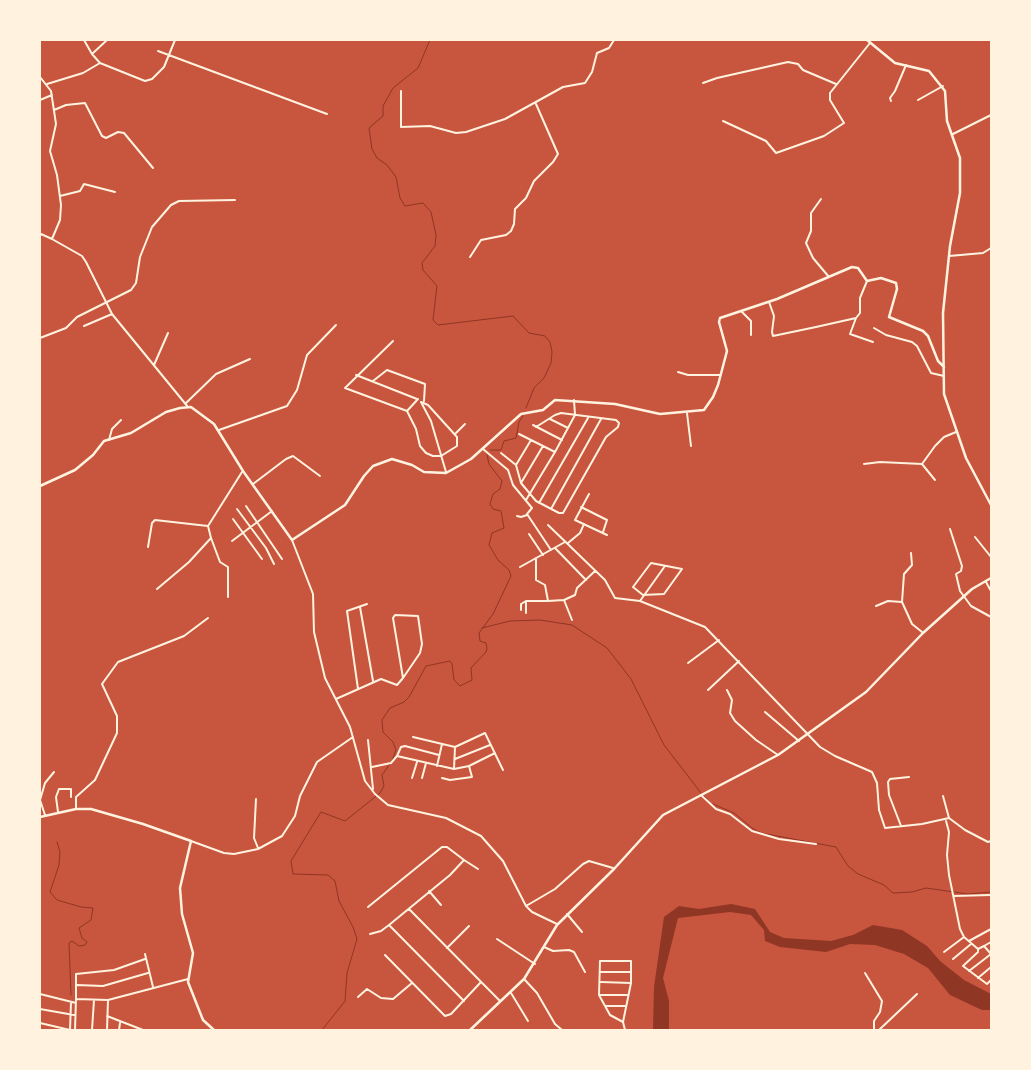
<!DOCTYPE html>
<style>
body{margin:0}
#map{position:relative;width:1031px;height:1070px;overflow:hidden;background:#c8553d;font-family:Mulish,sans-serif}
canvas{display:block}
.frame{position:absolute;inset:0;border:41px solid #fff3e0;pointer-events:none}
</style>
<div id="map">
<canvas width="1031" height="1070"></canvas>
<div class="frame"></div>
</div>
<script>
const c = document.querySelector('canvas').getContext('2d');
c.lineJoin = 'round';
function fill(path, color) {
  c.fillStyle = color;
  c.fill(path, 'evenodd');
}
function shape(rows) {
  const path = new Path2D();
  for (const r of rows) {
    path.moveTo(r[0], r[1]);
    for (let i = 2; i < r.length; i += 2) path.lineTo(r[i], r[i + 1]);
  }
  return path;
}
function strokePath(path, color, width, dash) {
  c.strokeStyle = color;
  c.lineWidth = width;
  c.lineCap = dash ? 'butt' : 'round';
  c.setLineDash(dash || []);
  c.stroke(path);
}
fill(shape([
 [731,904,755,909,770,932,784,938,831,941,853,935,873,925,902,930,927,946,940,961,964,980,991,994,991,1010,982,1010,950,995,928,968,904,954,875,945,850,944,826,952,780,947,765,941,764,930,751,915,730,912,678,918,663,978,669,1001,669,1030,653,1030,654,987,664,917,679,906,699,909]
]), '#8f3625');
strokePath(shape([
 [430,40,418,68,393,88,383,106,383,116,369,128,372,149,377,158,387,165,396,177,400,198,405,206,423,203,431,212,436,235,435,246,422,263,423,270,437,286,433,320,438,325,513,316,529,333,545,336,550,342,552,352,551,363,544,378,534,388,526,408],
 [490,450,501,450,504,441,516,438,519,422,523,416],
 [482,628,510,621,540,620,572,625,607,648,631,679,664,745,701,793],
 [392,761,396,750,393,742,383,732,382,720,390,708,404,702,409,697,426,666,450,661,452,664,454,680,460,686,472,680,471,668,486,652,487,648,486,643,480,641,479,633,493,614,511,576,509,570,498,560,489,545,492,533,504,528,501,511,493,509,490,504,493,494,500,489,502,481,489,464,487,455],
 [704,796,708,800],
 [713,804,734,813,752,828,761,833,836,847,848,866,858,874,884,885,893,893,912,892,926,888,968,894,991,892],
 [57,842,60,852,59,865,50,892,57,900,81,907,93,908,91,920,79,928,82,938,87,942,85,945,79,946,72,941,69,943,71,995],
 [322,1030,345,1001,347,973,357,939,353,927,339,901,335,881,328,875,293,874,291,861,321,812,345,821,380,793,384,786,382,775,390,764]
]), '#8f3625', 1);
strokePath(shape([
 [84,40,92,54,100,63,145,81,152,79,164,67,175,40],
 [158,51,327,114],
 [92,54,107,40],
 [40,77,51,91,56,124,50,151,57,175,61,205,60,220,52,239,82,256,86,262,112,314,188,407],
 [703,83,717,78,788,62,798,64,803,70,836,84],
 [47,84,83,73,100,63],
 [401,91,401,127,430,126,456,133,466,132,505,119,563,87,585,83,592,72,597,53,609,48,614,40],
 [40,100,52,95],
 [918,100,943,86],
 [891,101,890,98,895,91,906,65],
 [54,110,66,105,85,103,102,136,106,138,118,132,124,133,153,168],
 [723,121,766,141,776,153,824,136,844,123,830,100,830,93,870,43],
 [953,134,991,115],
 [60,196,80,191,84,184,115,192],
 [821,199,811,213,811,231,806,243,813,258,829,277],
 [40,236,41,234,52,239],
 [949,256,983,253,991,248],
 [470,257,481,240,506,235,511,231,514,224,515,209,526,198,534,181,553,162,558,154,536,104],
 [769,302,774,316,772,332,773,336,816,327,856,318,860,313,860,298,867,281],
 [741,311,751,321,751,335],
 [856,318,850,334,873,342],
 [84,326,112,314],
 [874,328,886,335,912,342,917,346,931,373,944,376],
 [40,338,66,328,77,317,131,290,136,283,140,257,152,227,171,205,179,201,235,200],
 [393,341,345,388,407,411],
 [154,365,168,333],
 [678,372,688,375,720,375],
 [356,375,417,399],
 [373,381,387,370,425,384,424,401],
 [418,399,407,411,416,429,420,446,426,453,433,456,441,456,457,446,457,437,428,405,421,402],
 [421,402,431,421,446,472],
 [186,403,216,374,250,359],
 [687,413,691,446],
 [550,419,568,428],
 [533,425,562,440],
 [219,430,287,406,297,390,307,355,336,325],
 [456,433,465,424],
 [519,434,555,452],
 [109,440,112,429,121,420],
 [483,449,508,470,513,485,532,508,527,514,551,550],
 [501,453,516,465,521,483,536,501,559,513,563,513,606,437,618,427,619,423,616,420,561,413,555,415,536,427],
 [864,464,880,462,922,464,935,480],
 [922,464,935,446,944,437,956,432],
 [516,465,531,440],
 [521,483,543,446],
 [253,484,286,459,293,456,320,476],
 [589,494,575,520,607,535],
 [526,500,555,452,575,415,574,400],
 [539,503,588,418],
 [246,506,282,559],
 [581,507,607,520,603,532],
 [237,509,266,548,274,564],
 [551,509,601,419],
 [517,516,521,517,527,515],
 [233,519,262,559],
 [548,525,605,580,615,598,640,601,705,627,820,747,835,756,872,772,877,783,879,810,885,828,922,824,949,818,965,830,988,842,991,841],
 [950,529,962,566,961,571,956,574,960,591,971,606,991,617],
 [529,534,543,555],
 [975,537,991,557],
 [211,538,220,562,228,567,228,597],
 [292,540,313,594,314,632,325,678,350,727,365,781,375,794,388,805,446,818,481,836,503,861,526,906,532,912,557,924],
 [232,541,272,511],
 [568,543,580,533,584,524],
 [148,547,152,523,155,520,208,526],
 [555,548,586,580],
 [911,553,912,565,904,574,902,602,912,624,922,632],
 [536,558,536,580,545,585,548,601,564,600],
 [651,563,682,569,664,594,643,595,633,587,651,563],
 [520,567,565,542],
 [986,582,991,591],
 [157,589,189,562,211,538,208,526,242,472],
 [640,601,665,566],
 [876,606,888,601,902,602],
 [360,607,373,681],
 [521,610,521,604,526,601],
 [526,613,526,601,548,601],
 [572,620,564,600,575,595,577,588,595,571],
 [688,663,719,640],
 [358,689,347,611,367,604],
 [708,690,739,661],
 [727,690,732,700,730,713,735,721,756,740,778,755],
 [336,699,381,679,397,685,403,678,420,653,422,644,418,616,395,615,393,618,403,678],
 [765,712,799,741],
 [413,737,455,747,485,733,503,770],
 [368,740,373,789],
 [397,756,401,747,405,746,439,755],
 [455,759,490,745],
 [437,766,442,744],
 [372,767,391,763,397,756,454,769,469,766,495,753],
 [454,769,455,747],
 [412,778,417,762],
 [422,778,426,763],
 [442,778,450,780,472,777,469,766],
 [701,795,716,809,730,814,752,831,779,839,816,844],
 [943,796,949,818],
 [256,799,254,838,258,848],
 [76,809,76,797,95,780,117,733,117,716,102,684,118,662,184,636,208,618],
 [58,812,56,797,59,789,71,789,71,797],
 [45,815,40,800,45,783,54,772],
 [946,821,949,832,947,855,949,875,960,929,964,937,978,949,984,946,991,954],
 [901,826,889,795,888,782,890,779,909,777],
 [191,841,224,853,234,854,258,849,282,836,295,816,300,796,317,762,353,737],
 [429,891,441,905],
 [954,896,991,895],
 [526,906,555,889,583,864,589,861,613,868],
 [368,907,442,847,447,847,464,860],
 [409,909,500,1001],
 [567,914,582,932],
 [389,925,464,1001],
 [370,934,381,931,389,925,450,875,464,860,478,869],
 [497,939,535,964],
 [969,941,991,929],
 [984,946,991,942],
 [544,947,553,951,569,950,574,952,585,972],
 [447,948,469,926],
 [978,949,978,952,963,966,987,984,991,980],
 [944,952,964,937],
 [145,954,153,987],
 [385,955,445,1016,451,1014,481,982],
 [953,959,971,944],
 [969,971,991,954],
 [600,972,631,972],
 [865,973,882,1001,880,1012,874,1021,874,1030],
 [978,978,991,967],
 [524,979,537,993,555,1024,562,1030],
 [601,982,631,983],
 [77,985,103,986,148,973],
 [511,993,528,1021],
 [40,994,76,1003],
 [599,995,627,995],
 [358,997,367,989,381,998,393,999,412,983],
 [76,998,76,974,114,970,145,959],
 [605,1006,625,1006],
 [40,1009,74,1015],
 [107,1016,143,1030],
 [623,1022,631,983,631,961,600,961,599,995,610,1015,623,1022,625,1030],
 [40,1023,70,1030],
 [70,1030,71,1002],
 [75,1030,76,999,108,1000,188,979],
 [92,1030,94,1000],
 [107,1030,108,1000],
 [119,1030,120,1023],
 [879,1030,917,994]
]), '#fff3e0', 2);
strokePath(shape([
 [867,40,895,63,929,71,945,91,947,121,960,158,960,193,950,246,943,313,944,394,966,458,991,505],
 [40,486,75,470,93,455,104,441,131,433,166,412,180,408,191,407,214,424,243,471,292,540,345,505,364,476,373,466,392,459,412,465,424,472,446,473,471,459,521,414,543,410,555,400,615,404,660,414,704,410,713,397,718,385,727,351,719,322,720,318,777,299,852,267,858,268,867,281,881,278,896,283,897,289,889,317,923,331,928,336,938,361,944,367],
 [40,817,76,809,91,809,143,824,191,841,180,888,182,914,193,953,188,982,203,1020,214,1030]
]), '#fff3e0', 2.5);
strokePath(shape([
 [470,1030,524,979,557,925,614,869,663,815,778,755,866,692,923,633,972,589,991,578]
]), '#fff3e0', 2.5);
</script>
